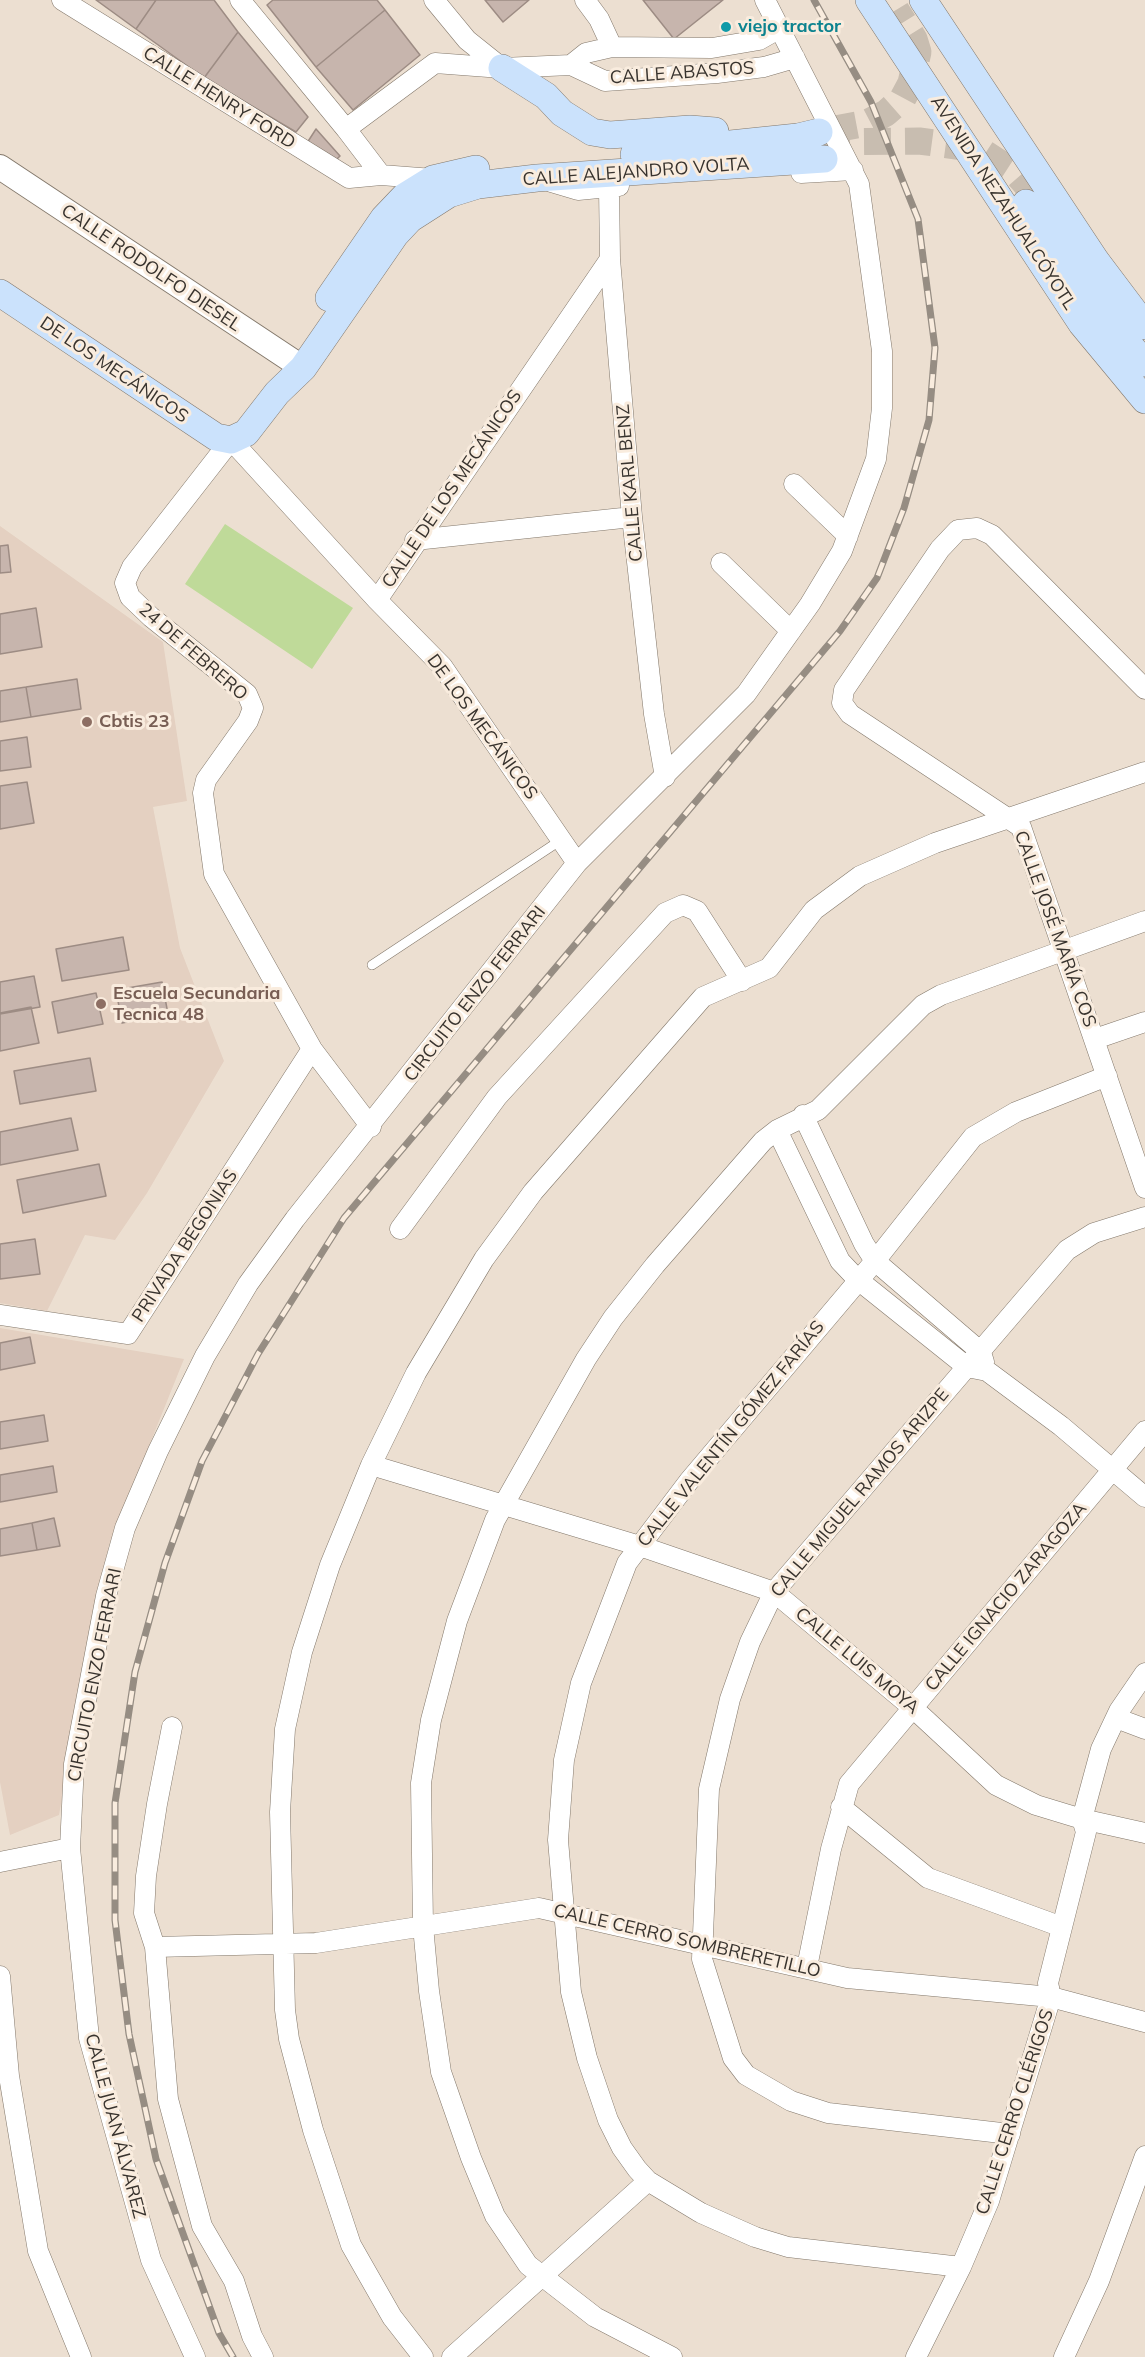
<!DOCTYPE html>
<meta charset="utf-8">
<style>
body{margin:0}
canvas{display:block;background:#ecdfd1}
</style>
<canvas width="1145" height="2357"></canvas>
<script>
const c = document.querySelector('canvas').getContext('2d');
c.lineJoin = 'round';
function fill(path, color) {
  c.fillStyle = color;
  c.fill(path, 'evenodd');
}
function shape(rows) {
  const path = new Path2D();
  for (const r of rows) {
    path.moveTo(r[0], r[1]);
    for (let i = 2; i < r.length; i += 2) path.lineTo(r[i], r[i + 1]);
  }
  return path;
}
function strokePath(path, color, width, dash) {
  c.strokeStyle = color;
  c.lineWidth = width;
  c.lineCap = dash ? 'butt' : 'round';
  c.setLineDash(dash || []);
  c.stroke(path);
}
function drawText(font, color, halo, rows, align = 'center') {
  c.font = font + ' Mulish,sans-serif';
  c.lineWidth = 6;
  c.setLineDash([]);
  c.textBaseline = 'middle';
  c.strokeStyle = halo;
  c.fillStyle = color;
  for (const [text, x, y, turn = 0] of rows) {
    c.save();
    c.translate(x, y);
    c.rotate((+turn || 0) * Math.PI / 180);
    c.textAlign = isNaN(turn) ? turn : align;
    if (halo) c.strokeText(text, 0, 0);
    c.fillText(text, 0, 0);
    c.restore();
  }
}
fill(shape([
 [0,526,163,642,187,801,153,807,180,948,224,1061,147,1193,115,1240,85,1235,47,1311,0,1303],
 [0,1328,184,1359,109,1545,94,1614,59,1815,10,1835,0,1782]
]), '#e4d0c1');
fill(shape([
 [225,524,353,608,312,669,185,584]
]), '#bfda99');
const building = shape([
 [96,0,156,0,136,29,96,0],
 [156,0,214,0,238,32,204,78,136,29,156,0],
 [273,0,377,0,385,10,316,67,267,5,273,0],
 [485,0,529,0,503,22,485,0],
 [643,0,723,0,674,39,643,0],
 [385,10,420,55,353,110,316,67,385,10],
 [238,32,308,117,296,132,204,78,238,32],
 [316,129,340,156,336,160,307,143,316,129],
 [8,545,11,572,0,573,0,546,8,545],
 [36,608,42,647,0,654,0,614,36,608],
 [77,679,81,709,31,717,26,687,77,679],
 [26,687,31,717,0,722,0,691,26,687],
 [27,737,31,767,0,771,0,741,27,737],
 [27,782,34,823,0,829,0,786,27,782],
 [123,937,129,970,62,981,56,949,123,937],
 [34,976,40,1007,0,1014,0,982,34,976],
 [162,982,168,1014,122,1023,116,990,162,982],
 [96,993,103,1024,58,1033,52,1002,96,993],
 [31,1007,39,1043,0,1051,0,1013,31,1007],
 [90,1058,96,1091,20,1104,14,1071,90,1058],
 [71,1118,78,1150,0,1165,0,1132,71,1118],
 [99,1164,106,1196,23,1213,17,1180,99,1164],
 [35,1239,40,1274,0,1279,0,1244,35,1239],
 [30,1337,35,1363,0,1370,0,1343,30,1337],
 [44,1415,48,1441,0,1449,0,1422,44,1415],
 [53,1466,57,1492,0,1502,0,1475,53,1466],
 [54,1518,60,1546,37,1550,32,1523,54,1518],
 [32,1523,37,1550,0,1556,0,1529,32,1523]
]);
fill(building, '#c7b5ad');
strokePath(building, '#9d8c84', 1.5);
strokePath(shape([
 [830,130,867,123,886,113,903,98,911,83,918,52,914,39,896,10],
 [823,142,919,141,978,149,1018,175,1050,212]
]), '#c8bdb0', 27, [27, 14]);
const service = shape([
 [372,965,561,840]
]);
const minor = shape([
 [62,0,349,178,381,175],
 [240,0,346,129,381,175,433,179],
 [434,0,467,40,502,68],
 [585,0,599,19,612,47],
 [571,65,586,53,612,47,712,48,759,40,780,28],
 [346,129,435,63,502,68,571,65,605,81,717,73,764,67,795,58],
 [801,173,853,170],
 [551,182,578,190,619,186],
 [609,187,610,259,632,517,654,714,665,777],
 [794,484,848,536],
 [415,540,632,517],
 [721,563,791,631],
 [377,600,610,259],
 [1145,689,992,535,977,528,958,530,940,549,844,690,842,703,850,714,1021,827,1145,1188],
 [1095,1039,1145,1022],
 [803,1115,864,1244,875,1261,981,1352,984,1362],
 [371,1127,312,1049,214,874,203,793,206,780,248,721,253,708,247,694,151,617,130,597,125,583,132,567,231,440,377,600,442,666,577,863],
 [777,1130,840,1261,857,1279,967,1367,987,1371,1061,1426,1145,1497],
 [400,1229,497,1097,665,913,683,905,697,911,742,981],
 [0,1315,128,1334,312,1049],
 [371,1465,640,1546,774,1592,913,1708,996,1785,1036,1805,1082,1819,1145,1833],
 [1116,1718,1145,1729],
 [172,1727,157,1804,146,1876,144,1913,155,1947,168,2099,202,2226,234,2281,252,2336,263,2357],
 [841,1807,928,1878,1062,1927],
 [0,1862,70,1848],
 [155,1947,316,1943,539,1908,847,1978,1051,1997,1145,2022],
 [807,1967,831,1849,849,1784,1145,1431],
 [0,1976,9,2076,38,2251,81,2357],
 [1051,1997,1048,1983,1086,1832,1082,1819,1101,1749,1119,1711,1145,1673],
 [1010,2134,828,2113,791,2101,746,2075,733,2058,702,1959,709,1789,730,1699,750,1642,774,1592,1067,1250,1094,1233,1145,1217],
 [961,2267,788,2247,755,2237,701,2213,648,2181,637,2169,622,2148,608,2120,587,2058,571,1992,558,1840,564,1760,581,1683,627,1563,689,1481,875,1261,973,1137,1016,1112,1107,1076],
 [195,2357,151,2260,89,2038,70,1848,74,1764,106,1596,125,1528,158,1451,205,1356,248,1284,295,1219,577,863,746,694,810,604,842,551,876,459,882,408,882,351,859,184,765,0],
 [423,2357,392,2317,351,2245,313,2130,289,2039,285,2010,280,1812,285,1729,302,1652,330,1565,371,1465,416,1373,484,1259,533,1192,703,997,769,968,814,910,860,876,935,843,1145,772],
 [452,2357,648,2181],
 [672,2357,595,2317,528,2265,495,2216,471,2158,441,2072,429,1991,423,1926,421,1783,431,1720,457,1621,495,1520,586,1359,613,1318,655,1265,763,1141,777,1130,818,1110,923,1005,941,995,1145,921],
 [916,2357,961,2267,989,2201,1051,1997],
 [1064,2357,1099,2281,1145,2156]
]);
const tertiary = shape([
 [0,167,303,368]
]);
const secondary = shape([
 [869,0,1082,324,1145,400],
 [923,0,1096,261,1145,326],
 [502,68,546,96,562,113,592,132,610,135,690,129,715,131],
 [634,154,798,137,819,132],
 [1026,203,1104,316,1145,363],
 [0,293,216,437,231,440,246,433,277,393,303,368,395,235,410,219,449,194,478,185,537,178,824,159],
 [329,298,384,218,404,197,433,179,476,169]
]);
strokePath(service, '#83786b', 10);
strokePath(minor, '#83786b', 21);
strokePath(tertiary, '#83786b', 26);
strokePath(secondary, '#83786b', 28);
strokePath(service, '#fff', 9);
strokePath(minor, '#fff', 20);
strokePath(tertiary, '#fff', 24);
strokePath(secondary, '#cbe2fc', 27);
const rail = shape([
 [233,2357,219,2333,156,2159,129,2034,115,1920,115,1803,135,1672,165,1563,202,1461,258,1354,344,1218,840,631,877,578,904,508,929,420,935,348,918,219,871,102,814,0]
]);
strokePath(rail, '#968d83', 7);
strokePath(rail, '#f9ecde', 4.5, [14]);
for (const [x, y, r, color] of [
 [726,27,6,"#0f9aa8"],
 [87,722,6,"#8d6e63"],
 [101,1004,6,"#8d6e63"]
]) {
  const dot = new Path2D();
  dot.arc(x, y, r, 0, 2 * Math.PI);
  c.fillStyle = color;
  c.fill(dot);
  strokePath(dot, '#f9ecde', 2);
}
drawText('bold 18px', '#0d838f', '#f9ecde', [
 ["viejo tractor",738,27]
], 'left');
drawText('18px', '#38332e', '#f9ecde', [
 ["CALLE ABASTOS",682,73,-4],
 ["CALLE HENRY FORD",219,98,32],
 ["CALLE ALEJANDRO VOLTA",636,172,-4],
 ["AVENIDA NEZAHUALCÓYOTL",1003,203,57],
 ["CALLE RODOLFO DIESEL",151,268,34],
 ["DE LOS MECÁNICOS",114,370,34],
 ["CALLE KARL BENZ",630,483,-95],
 ["CALLE DE LOS MECÁNICOS",452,489,-56],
 ["24 DE FEBRERO",193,652,41],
 ["DE LOS MECÁNICOS",482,727,54],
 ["CALLE JOSÉ MARÍA COS",1055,929,70],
 ["CIRCUITO ENZO FERRARI",475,994,-52],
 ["PRIVADA BEGONIAS",185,1246,-57],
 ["CALLE VALENTÍN GÓMEZ FARÍAS",731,1434,-51],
 ["CALLE MIGUEL RAMOS ARIZPE",860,1493,-50],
 ["CALLE IGNACIO ZARAGOZA",1006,1597,-50],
 ["CALLE LUIS MOYA",857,1661,40],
 ["CIRCUITO ENZO FERRARI",95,1675,-79],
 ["CALLE CERRO SOMBRERETILLO",687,1941,13],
 ["CALLE CERRO CLÉRIGOS",1015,2112,-72],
 ["CALLE JUAN ÁLVAREZ",115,2126,75]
]);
drawText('bold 18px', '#785e54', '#f9ecde', [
 ["Cbtis 23",99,722],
 ["Escuela Secundaria",113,994],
 ["Tecnica 48",113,1015]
], 'left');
</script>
